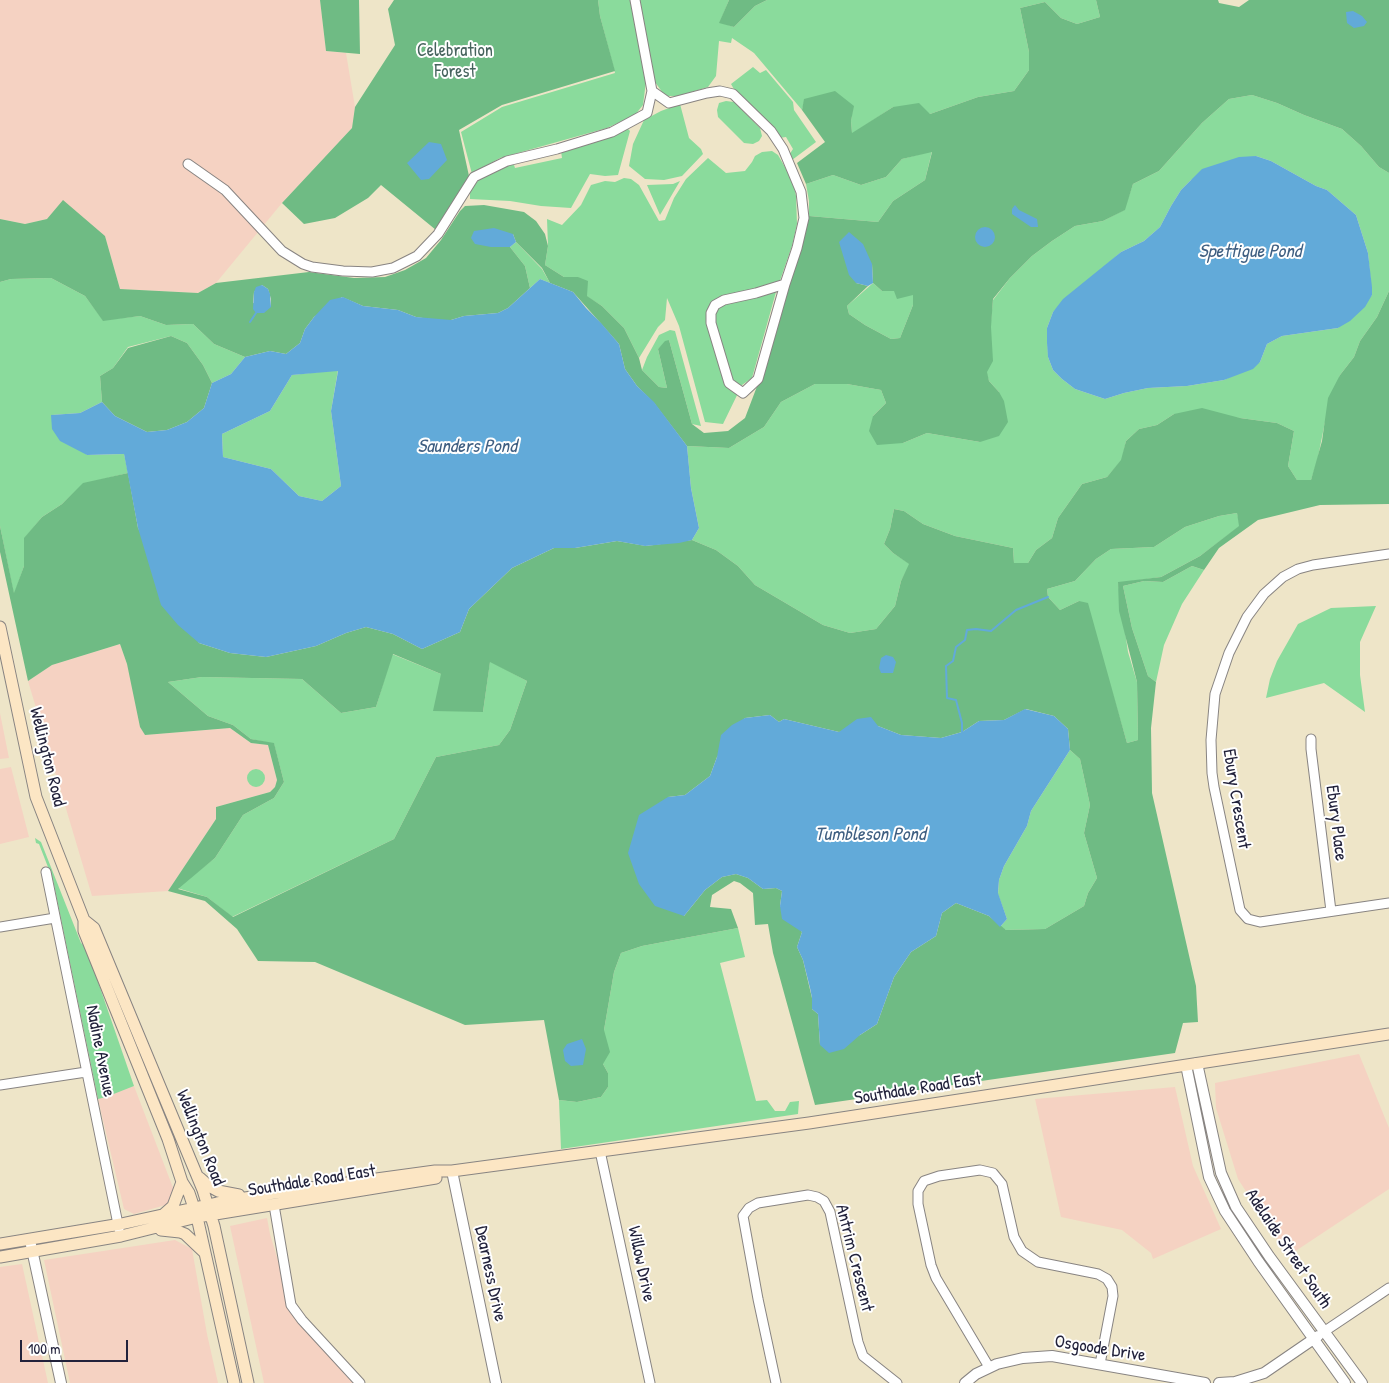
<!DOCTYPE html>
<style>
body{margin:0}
#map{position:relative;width:1389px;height:1383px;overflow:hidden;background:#eee5c8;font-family:"Patrick Hand",sans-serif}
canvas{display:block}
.scale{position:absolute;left:20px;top:1340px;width:108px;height:22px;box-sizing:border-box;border:2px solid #22223b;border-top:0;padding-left:6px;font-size:15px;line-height:18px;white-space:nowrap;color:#22223b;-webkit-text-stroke:4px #fff;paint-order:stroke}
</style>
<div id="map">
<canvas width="1389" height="1383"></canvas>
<div class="scale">100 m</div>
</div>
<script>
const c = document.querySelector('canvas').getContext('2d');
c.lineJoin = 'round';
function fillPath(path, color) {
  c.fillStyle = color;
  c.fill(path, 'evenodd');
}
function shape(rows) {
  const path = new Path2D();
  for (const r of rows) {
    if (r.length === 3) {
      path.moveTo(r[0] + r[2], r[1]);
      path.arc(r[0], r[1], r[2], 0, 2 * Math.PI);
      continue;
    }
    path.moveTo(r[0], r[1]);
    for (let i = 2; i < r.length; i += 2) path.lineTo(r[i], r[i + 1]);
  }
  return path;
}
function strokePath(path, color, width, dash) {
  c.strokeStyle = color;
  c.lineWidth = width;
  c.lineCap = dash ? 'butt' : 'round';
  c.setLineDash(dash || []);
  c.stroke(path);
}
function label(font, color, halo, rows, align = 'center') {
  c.font = font + ' "Patrick Hand",sans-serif';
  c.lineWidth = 4;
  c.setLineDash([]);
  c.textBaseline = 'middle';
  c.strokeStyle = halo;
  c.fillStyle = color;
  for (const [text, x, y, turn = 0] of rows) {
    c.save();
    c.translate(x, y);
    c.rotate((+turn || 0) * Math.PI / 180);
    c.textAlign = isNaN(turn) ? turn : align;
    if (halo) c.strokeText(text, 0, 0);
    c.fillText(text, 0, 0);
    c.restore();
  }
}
fillPath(shape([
 [0,0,320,0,326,51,346,53,355,107,352,128,282,203,216,283,198,293,120,289,105,236,47,219,25,224,0,219],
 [120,644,127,664,145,735,230,728,251,743,268,745,277,780,275,787,270,792,216,807,216,819,168,891,92,896,28,681,52,665],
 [0,713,9,758,0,759],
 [11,767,29,837,0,844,0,769],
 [1359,1054,1389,1128,1389,1189,1288,1256,1238,1179,1216,1108,1215,1083],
 [134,1086,175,1193,169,1204,134,1214,124,1209,98,1099],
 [1175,1087,1193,1166,1221,1229,1153,1259,1151,1253,1122,1230,1061,1217,1035,1099],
 [267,1218,270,1234,296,1321,354,1383,264,1383,230,1226],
 [175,1240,192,1249,207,1334,218,1383,70,1383,44,1260],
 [22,1264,48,1383,0,1383,0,1267]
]), '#f5d2c2');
fillPath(shape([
 [598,0,729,0,720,22,734,27,755,6,767,0,1096,0,1100,17,1077,24,1061,18,1045,2,1020,8,1029,52,1029,70,1014,91,978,97,930,114,893,107,852,134,851,121,853,106,805,99,802,110,754,53,732,38,731,43,719,41,716,76,708,87,679,96,665,96,655,82,649,58,643,105,635,115,607,128,500,158,472,174,461,132,502,107,615,73,600,16],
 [753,67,760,73,766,70,793,102,794,110,816,142,792,160,789,155,793,149,786,137,779,138,735,91,731,84],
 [1252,95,1277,103,1304,115,1342,129,1361,146,1379,167,1389,173,1389,291,1377,317,1360,341,1354,357,1340,375,1325,422,1317,462,1311,480,1297,480,1288,466,1294,431,1277,423,1240,418,1174,414,1157,425,1139,429,1126,441,1122,460,1107,477,1082,484,1058,518,1052,538,1036,550,1028,563,1014,563,1013,548,955,536,923,524,904,511,894,509,890,529,884,544,893,553,910,564,901,581,895,606,876,629,850,633,823,625,755,585,738,566,716,550,692,540,699,528,691,488,687,446,729,448,764,427,781,402,815,384,847,384,881,390,886,403,873,416,903,443,927,433,980,442,999,392,989,381,986,372,993,300,1010,278,1032,256,1052,241,1075,226,1103,221,1124,210,1133,184,1159,171,1202,123,1229,99],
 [1256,156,1271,161,1316,186,1327,190,1356,215,1368,253,1372,295,1338,328,1282,336,1267,344,1260,362,1224,380,1187,386,1148,388,1124,393,1105,399,1075,389,1062,379,1053,370,1048,357,1047,328,1053,312,1121,252,1144,241,1160,227,1171,206,1181,190,1191,180],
 [726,101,734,102,760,128,762,136,759,141,753,144,744,143,718,117,717,110,719,103],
 [680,104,689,138,701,149,703,154,682,176,664,180,645,179,629,166,633,144,644,120,661,111],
 [628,129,630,131,618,175,605,176,590,174,571,208,541,206,510,201,470,199,470,191,480,178,513,162,515,168,562,158,561,151,597,140],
 [772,151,778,155,793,181,796,196,797,224,792,246,776,292,752,378,742,385,723,424,705,422,679,326,667,298,665,320,658,327,639,358,624,328,602,306,586,296,578,277,564,277,545,265,548,246,547,219,562,225,581,205,591,185,605,181,615,182,624,178,631,179,639,185,659,221,665,220,674,198,686,179,708,158,726,173,745,171,752,162,755,156,762,152],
 [932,151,925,180,893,201,878,222,809,216,809,201,806,184,833,175,861,185,886,177,902,159],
 [680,181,660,215,647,185,673,184],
 [516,242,542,269,550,283,540,279,530,288,525,266,510,247],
 [51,278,85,296,103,320,140,316,166,325,193,324,214,344,245,357,231,374,212,383,203,365,187,343,171,336,128,347,113,368,100,376,102,402,80,413,52,415,87,455,124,454,128,473,83,484,62,504,42,517,24,539,24,566,14,595,0,526,0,282,11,279],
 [873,283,882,291,894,291,913,295,913,305,900,338,891,339,865,325,849,314,847,306],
 [670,330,675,331,701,426,692,424,669,340,658,349,667,388,659,387,642,370,647,357,659,335],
 [338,370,331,411,341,486,322,501,299,496,271,469,223,457,222,434,270,411,292,375],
 [1237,513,1240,526,1200,556,1161,577,1118,583,1128,652,1137,682,1138,740,1127,743,1106,671,1079,601,1060,610,1048,597,1047,589,1075,581,1096,559,1111,549,1154,547,1185,527,1219,516],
 [1192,566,1204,570,1182,604,1164,645,1156,682,1148,676,1132,628,1123,586,1144,581,1163,582],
 [1376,606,1360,642,1360,675,1365,712,1324,683,1266,698,1270,679,1277,661,1298,624,1331,608],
 [392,654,441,674,483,712,490,661,527,681,510,730,499,745,436,757,394,839,232,917,207,897,177,888,215,858,243,815,274,798,284,782,274,744,251,739,233,725,208,716,168,682,202,677,302,679,341,713,376,707],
 [1070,750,1080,759,1090,805,1084,833,1097,878,1088,893,1084,906,1045,929,1006,930,1000,927,1007,919,998,894,999,880,1004,866,1027,826,1031,811],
 [256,778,9],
 [35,838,41,842,81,943,86,947,134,1086,106,1097,98,1099,53,880,39,844,36,843],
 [738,928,745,957,720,963,756,1101,767,1100,775,1111,785,1111,790,1102,799,1101,798,1114,561,1149,559,1100,577,1102,601,1097,608,1087,608,1073,603,1064,604,1030,614,972,621,953,642,946]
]), '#8adb9c');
fillPath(shape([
 [320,0,359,0,360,54,326,51],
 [394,0,598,0,600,16,615,71,502,105,459,130,469,176,436,230,381,185,368,198,335,218,304,224,282,203,352,128,355,107,395,45,388,9],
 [729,0,767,0,755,6,734,27,719,23],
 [1096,0,1218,0,1219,3,1239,7,1249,0,1389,0,1389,173,1379,167,1361,146,1342,129,1304,115,1277,103,1252,95,1229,99,1202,123,1159,171,1133,184,1125,210,1103,221,1075,226,1052,241,1032,256,1010,278,993,299,991,327,993,361,987,372,989,381,999,392,1004,401,1008,422,999,436,980,442,927,433,903,443,877,445,869,431,873,416,886,403,881,390,847,384,815,384,781,402,764,427,729,448,687,446,654,403,637,386,625,369,619,344,573,292,550,283,542,268,516,242,513,234,491,247,510,247,525,266,530,288,508,308,498,313,464,316,451,320,437,320,416,317,398,310,363,306,342,297,314,317,305,329,300,343,286,354,270,351,245,357,214,344,193,324,166,325,140,316,103,321,85,296,51,278,11,279,0,282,0,219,25,224,47,219,63,200,105,236,120,289,198,293,216,283,309,272,354,278,385,277,405,270,426,258,441,240,460,211,465,206,484,205,524,212,536,221,545,234,548,246,545,265,564,277,578,277,588,281,587,296,602,306,624,328,639,358,642,370,659,387,667,388,658,349,665,341,669,340,692,424,704,433,728,431,745,418,767,360,809,216,878,222,893,201,925,180,932,152,902,159,886,177,861,185,833,175,806,184,797,163,825,142,802,110,804,99,835,91,854,106,851,121,852,133,893,107,919,103,930,114,978,97,1014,91,1029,70,1029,52,1020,8,1045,2,1061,18,1077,24,1100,17],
 [872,264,873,283,882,291,894,291,897,299,913,295,913,305,900,338,891,339,865,325,849,314,847,306,868,286,856,283],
 [262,285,268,289,271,299,271,307,253,303,254,292],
 [1389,291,1389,504,1320,505,1258,520,1219,548,1204,570,1192,566,1163,582,1144,581,1123,586,1132,628,1148,676,1156,682,1151,728,1152,793,1196,986,1198,1022,1183,1023,1175,1053,815,1105,773,953,768,924,755,925,753,893,740,883,734,881,712,895,710,907,731,909,738,928,642,946,621,953,614,972,604,1030,610,1052,603,1064,608,1073,608,1087,601,1097,577,1102,559,1100,544,1020,465,1025,315,962,258,961,237,929,205,901,168,891,216,819,216,807,270,792,275,787,277,780,268,745,251,743,230,728,145,735,140,727,127,664,120,644,52,665,28,681,0,552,0,526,14,593,24,566,24,538,42,517,62,504,83,483,128,473,138,528,199,643,230,653,266,657,316,646,346,633,366,627,393,634,422,649,460,632,469,609,512,568,554,548,575,548,617,541,646,546,692,540,716,550,738,566,755,585,823,625,850,633,876,629,895,606,901,581,909,564,893,553,884,544,890,529,894,509,904,511,923,524,955,536,1013,548,1014,563,1028,563,1036,550,1052,538,1058,518,1082,484,1107,477,1121,460,1126,441,1139,429,1157,425,1174,414,1202,408,1240,418,1277,423,1294,431,1288,466,1297,480,1311,480,1322,441,1328,398,1340,375,1354,357,1360,341,1377,317],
 [1237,513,1239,526,1200,556,1161,577,1118,582,1119,611,1137,682,1138,740,1127,743,1088,603,1079,601,1060,610,1048,597,1047,589,1075,581,1096,559,1111,549,1154,547,1185,527,1219,516],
 [393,654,441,674,433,711,483,712,490,662,527,681,510,730,499,745,436,757,394,839,233,917,207,897,178,889,215,858,243,815,274,798,284,782,274,743,251,739,233,725,208,716,168,682,202,677,302,679,341,713,376,707],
 [1026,709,1054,716,1068,729,1070,750,1080,759,1090,805,1084,833,1097,878,1088,893,1084,906,1045,929,1006,930,989,916,956,903,942,913,936,936,911,952,894,977,877,1024,860,1035,820,1045,818,1014,812,1009,812,998,803,960,797,947,802,932,780,906,782,891,776,888,763,889,748,878,736,874,722,877,705,890,684,916,668,797,685,795,710,776,717,757,745,718,770,715,779,722,784,719,839,732,878,726,901,735,941,738,962,732,979,721,1004,720],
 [171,336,187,343,203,365,212,383,204,408,187,422,167,430,147,432,115,416,102,402,100,376,113,368,128,348]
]), '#6fbb84');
fillPath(shape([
 [1353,11,1362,16,1367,22,1364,26,1354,28,1347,23,1346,12],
 [429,142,441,144,447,160,429,179,421,180,407,163],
 [1256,156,1271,161,1316,186,1327,190,1356,215,1368,253,1372,287,1372,295,1365,307,1350,321,1338,328,1282,336,1267,344,1260,362,1253,369,1224,380,1187,386,1148,388,1124,393,1105,399,1075,389,1062,379,1053,370,1048,357,1047,343,1047,328,1053,312,1063,299,1121,252,1144,241,1160,227,1171,206,1181,190,1202,169,1239,157],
 [1015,205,1019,210,1037,219,1038,227,1031,227,1012,214,1012,209],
 [985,237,10],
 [494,228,513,234,516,242,510,247,491,247,475,244,471,238,474,231],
 [849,232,863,244,872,264,873,283,868,286,856,283,849,275,839,242],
 [540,279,573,292,586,308,601,323,619,344,625,369,637,386,654,402,687,446,691,488,699,528,692,540,679,543,645,546,617,541,575,548,554,548,512,568,469,609,460,632,422,649,393,634,366,627,346,633,316,646,266,657,230,653,199,643,178,625,161,605,138,528,124,454,87,455,60,441,52,429,51,415,80,413,102,402,115,416,147,432,167,430,187,422,204,408,212,383,231,374,245,357,270,351,286,354,300,343,305,329,314,317,330,300,343,297,363,306,398,310,416,317,451,320,464,316,498,313,508,308],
 [338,371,331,411,341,486,322,501,299,496,271,469,223,457,222,434,270,411,292,375],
 [262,285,268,289,270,294,271,307,264,313,256,313,253,309,254,292,256,287],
 [886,655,893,657,896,662,893,673,881,673,879,668,881,658],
 [1025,709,1054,716,1068,729,1070,750,1031,811,1027,826,1004,866,999,880,998,893,1007,919,1000,927,989,916,956,903,942,913,936,936,911,952,894,977,877,1024,860,1035,844,1049,829,1053,820,1045,818,1014,812,1009,812,998,810,988,803,960,797,947,802,932,782,919,780,906,782,891,776,888,763,889,748,878,736,874,722,877,705,890,684,916,655,906,639,884,628,853,639,815,668,797,685,795,710,776,717,757,721,735,732,725,745,718,770,715,779,722,784,719,839,732,857,719,871,717,878,726,901,735,941,738,962,732,979,721,1004,720],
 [582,1039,586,1049,583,1065,571,1066,565,1061,563,1050,567,1044]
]), '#62aad9');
strokePath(shape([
 [250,322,256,313],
 [962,732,962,723,956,700,947,698,946,666,953,661,956,647,965,640,967,630,976,629,991,631,1016,610,1048,597]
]), '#62aad9', 2);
const minor = shape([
 [652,91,669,103,707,93,720,91,733,94,771,131,783,149,801,192,804,218,797,248,785,284,758,379,743,393,729,383,711,323,711,313,715,305,724,300,756,293,785,284],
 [188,164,225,190,282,251,303,264,312,267,343,271,372,272,393,268,417,256,438,234,474,177,507,161,557,149,612,132,647,113,652,91,635,0],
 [1389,554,1313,565,1298,569,1283,577,1264,594,1247,617,1229,653,1215,694,1211,740,1212,773,1214,787,1240,910,1248,919,1260,922,1389,903],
 [1311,739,1311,749,1331,911],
 [46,872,119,1229],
 [0,927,55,918],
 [0,1085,86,1072],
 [600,1151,650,1383],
 [274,1205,291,1305,302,1320,360,1383],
 [1325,1331,1389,1288],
 [989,1367,936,1278,931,1265,918,1204,918,1191,924,1181,939,1176,980,1170,993,1173,1002,1184,1014,1237,1022,1251,1038,1262,1098,1274,1107,1279,1112,1287,1113,1296,1100,1364],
 [776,1383,758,1299,743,1216,749,1208,758,1203,808,1195,817,1197,824,1201,830,1212,858,1342,863,1356,897,1383]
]);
const tertiary = shape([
 [1197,1063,1221,1173,1236,1207,1269,1256,1362,1383],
 [1186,1065,1209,1177,1225,1211,1258,1261,1345,1383],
 [452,1171,496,1383],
 [31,1245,61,1383],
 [965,1383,976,1374,997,1364,1023,1358,1052,1356,1205,1383],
 [1219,1383,1235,1382,1264,1373,1318,1336]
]);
const secondary = shape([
 [0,627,36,797,84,920,84,931,168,1139,182,1182,189,1193,197,1217,234,1383],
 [84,920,94,928,203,1190,214,1226,248,1383],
 [200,1178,209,1186,218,1191,239,1195],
 [164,1214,173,1206,182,1182],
 [161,1230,180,1232,185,1234,204,1252],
 [0,1244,121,1224,217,1203,274,1193,435,1171,452,1171,809,1123,1389,1034],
 [0,1257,121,1236,197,1217,436,1178]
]);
strokePath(minor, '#888482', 11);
strokePath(tertiary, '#888482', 12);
strokePath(secondary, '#888482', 13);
strokePath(minor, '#fff', 9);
strokePath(tertiary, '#fff', 10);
strokePath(secondary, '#fce6c4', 11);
label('18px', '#46635d', '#fff', [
 ["Celebration",455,51],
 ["Forest",455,72]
]);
label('18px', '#22223b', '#fff', [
 ["Wellington Road",47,757,76],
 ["Ebury Crescent",1236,799,81],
 ["Ebury Place",1336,823,83],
 ["Nadine Avenue",100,1051,79],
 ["Southdale Road East",918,1089,-9],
 ["Wellington Road",200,1138,68],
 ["Southdale Road East",312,1181,-9],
 ["Adelaide Street South",1288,1249,56],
 ["Antrim Crescent",854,1258,76],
 ["Willow Drive",641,1264,78],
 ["Dearness Drive",490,1274,78],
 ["Osgoode Drive",1100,1349,9]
]);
label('italic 19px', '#3f5f82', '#fff', [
 ["Spettigue Pond",1250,252],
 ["Saunders Pond",467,447],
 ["Tumbleson Pond",870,835]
]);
</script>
